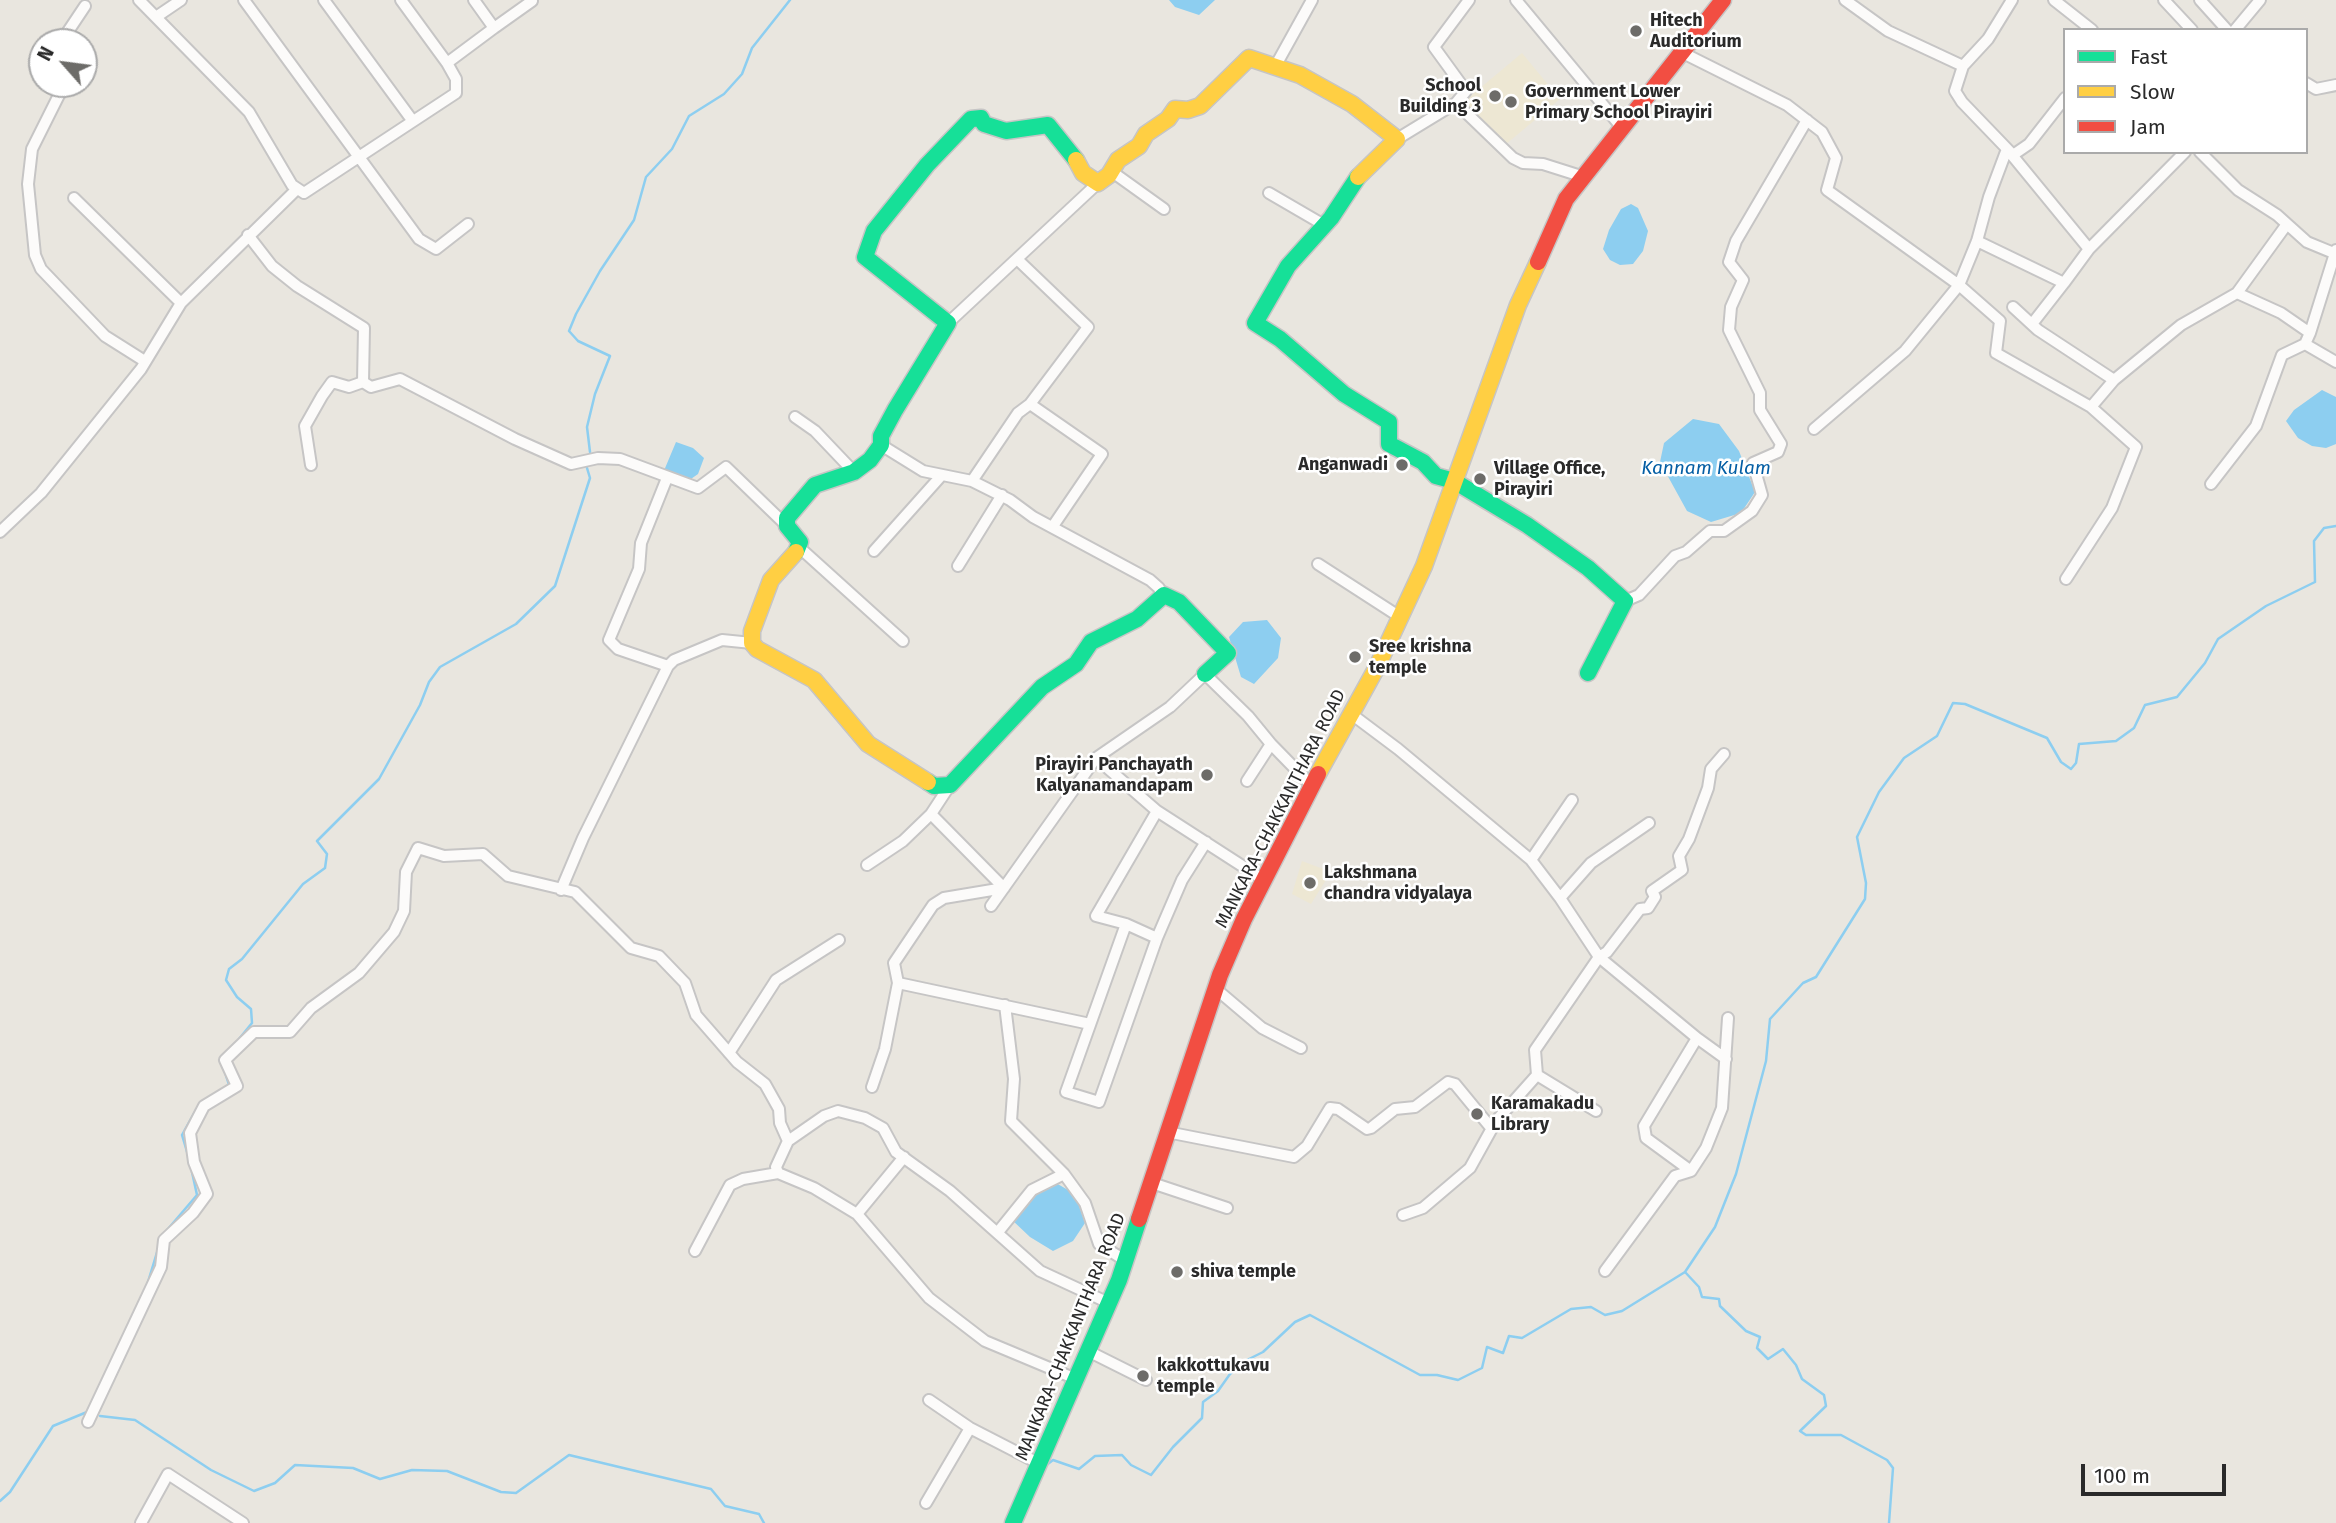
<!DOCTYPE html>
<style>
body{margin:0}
#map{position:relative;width:2336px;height:1523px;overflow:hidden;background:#e9e6df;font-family:"Fira Sans",sans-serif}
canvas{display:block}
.legend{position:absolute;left:2063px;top:28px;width:245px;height:126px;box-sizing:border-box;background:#fff;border:2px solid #aaa;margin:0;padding:9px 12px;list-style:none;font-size:21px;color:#2a2a2a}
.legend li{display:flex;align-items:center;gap:14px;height:35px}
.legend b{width:35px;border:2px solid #aaa}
.north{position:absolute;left:28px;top:28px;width:70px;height:70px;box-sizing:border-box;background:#fff;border:2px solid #aaa;border-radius:50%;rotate:298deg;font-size:19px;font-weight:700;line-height:28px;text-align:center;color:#2a2a2a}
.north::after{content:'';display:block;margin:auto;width:24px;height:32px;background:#6d6c69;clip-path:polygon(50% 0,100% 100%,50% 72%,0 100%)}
.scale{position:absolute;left:2081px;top:1464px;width:145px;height:32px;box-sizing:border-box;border:4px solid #2a2a2a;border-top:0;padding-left:9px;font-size:21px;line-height:24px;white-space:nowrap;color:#2a2a2a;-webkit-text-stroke:5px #fff;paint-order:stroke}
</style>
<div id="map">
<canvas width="2336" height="1523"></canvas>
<ul class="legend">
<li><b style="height:9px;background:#16e098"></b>Fast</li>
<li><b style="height:9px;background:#ffcf43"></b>Slow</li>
<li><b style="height:9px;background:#f24e42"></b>Jam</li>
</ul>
<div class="north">N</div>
<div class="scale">100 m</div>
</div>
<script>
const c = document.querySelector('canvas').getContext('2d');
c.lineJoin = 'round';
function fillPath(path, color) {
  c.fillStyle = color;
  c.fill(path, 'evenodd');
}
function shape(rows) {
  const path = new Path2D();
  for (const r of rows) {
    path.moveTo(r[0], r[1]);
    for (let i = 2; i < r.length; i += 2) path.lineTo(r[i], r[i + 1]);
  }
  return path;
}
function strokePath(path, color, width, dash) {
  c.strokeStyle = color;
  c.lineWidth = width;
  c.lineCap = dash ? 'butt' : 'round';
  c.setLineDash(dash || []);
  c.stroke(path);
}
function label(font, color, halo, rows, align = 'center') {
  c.font = font + ' "Fira Sans",sans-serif';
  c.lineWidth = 5;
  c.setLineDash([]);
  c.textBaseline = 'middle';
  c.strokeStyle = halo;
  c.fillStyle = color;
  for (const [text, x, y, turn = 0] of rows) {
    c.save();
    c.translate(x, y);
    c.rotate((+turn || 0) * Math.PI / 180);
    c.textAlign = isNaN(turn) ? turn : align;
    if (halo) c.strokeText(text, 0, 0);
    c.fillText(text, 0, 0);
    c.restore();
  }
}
fillPath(shape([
 [1522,53,1560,99,1499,150,1461,104],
 [1302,861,1331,872,1311,904,1292,894]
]), '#ede7d3');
fillPath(shape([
 [1169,0,1215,0,1199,15,1175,7],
 [1631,204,1638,208,1648,231,1643,251,1633,264,1620,265,1610,260,1603,249,1609,230,1621,209],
 [2322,390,2336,397,2336,444,2326,448,2312,446,2298,438,2286,421,2294,410],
 [1693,419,1719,424,1739,451,1755,492,1741,513,1711,522,1687,511,1660,462,1664,443],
 [676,442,693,448,704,458,698,474,688,481,663,473],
 [1267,620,1281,638,1278,658,1254,684,1241,677,1229,637,1243,622],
 [1049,1179,1075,1194,1085,1223,1073,1241,1053,1251,1030,1237,1011,1219,1026,1188]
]), '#8dcef0');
strokePath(shape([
 [590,452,587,427,595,394,610,356,578,341,569,331,576,314,600,271,634,220,646,177,672,149,689,116,724,94,742,74,752,48,790,0],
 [239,1039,252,1023,251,1009,237,997,226,980,229,969,242,959,303,884,325,868,327,854,317,841,379,779,420,705,429,682,440,667,516,624,555,586,590,478,587,468],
 [222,1059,234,1044],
 [224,1069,229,1085],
 [188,1155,182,1135,196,1110],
 [162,1236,197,1195,192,1172],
 [1685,1272,1699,1287,1702,1297,1719,1299,1720,1306,1746,1331,1760,1337,1757,1348,1768,1359,1783,1349,1796,1365,1802,1379,1824,1395,1826,1406,1800,1431,1806,1435,1841,1435,1887,1460,1893,1468,1889,1523],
 [148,1282,158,1249],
 [100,1416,135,1420,211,1470,254,1491,275,1483,295,1465,353,1468,380,1479,412,1470,447,1471,501,1492,516,1493,569,1455,711,1489,725,1506,759,1514,764,1523],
 [1044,1467,1053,1460,1079,1469,1095,1456,1122,1455,1131,1465,1151,1475,1173,1447,1202,1418,1203,1402,1218,1391,1230,1374,1247,1360,1263,1352,1295,1322,1310,1315,1420,1375,1437,1375,1458,1380,1482,1368,1487,1347,1503,1353,1509,1336,1522,1338,1571,1309,1591,1307,1605,1315,1622,1311,1685,1272,1715,1227,1736,1174,1766,1061,1770,1019,1803,983,1816,977,1865,899,1866,883,1857,837,1879,792,1904,758,1937,736,1953,703,1965,704,2047,738,2061,762,2071,769,2076,763,2079,744,2116,741,2134,728,2145,705,2177,697,2205,663,2218,639,2266,606,2315,582,2314,541,2324,528,2336,526],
 [0,1501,10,1492,53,1426,87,1412]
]), '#8dcef0', 2.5);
const street = shape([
 [139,0,249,112,292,185,304,193,456,93,456,79,447,63,494,28,474,0],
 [244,0,419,239,436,249,468,224],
 [324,0,412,120],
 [401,0,447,63],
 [1516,0,1623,129],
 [1845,0,1888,31,1963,66],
 [2012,0,1988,39,1963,66,1955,91,1962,102,2013,155,2029,144,2065,98],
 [2054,0,2092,30],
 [2164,0,2192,30],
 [2200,0,2227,30],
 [156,17,181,0],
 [494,28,532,1],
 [2235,30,2260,0],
 [61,42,85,6],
 [1683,53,1787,105,1822,132,1836,158,1827,190,1959,285,2000,321,1996,353,2091,407,2136,447,2112,508,2066,579],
 [1276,65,1312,0],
 [2306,83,2316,89,2336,85],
 [57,84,60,93,32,149,28,184,35,255,41,269,105,336,143,360],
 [1456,103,1466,91,1434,47,1469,0],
 [1397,139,1456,103,1513,158,1523,163,1543,164,1584,177],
 [2200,152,2238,190,2277,215,2307,242,2336,254],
 [1111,171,1164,209],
 [1269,193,1324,225],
 [74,198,181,303,296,190],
 [248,235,272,266,297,286,364,328,363,382,371,387,400,379,515,439,571,464,598,458,620,459,698,488,726,467,787,526],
 [2089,249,2185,152],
 [2237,293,2287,224],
 [2013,307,2038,330,2114,380,2181,325,2237,293,2281,313,2310,333,2305,344,2336,362],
 [948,323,1098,183],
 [2032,324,2064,283],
 [2310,333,2336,250],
 [1030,404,1102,454,1053,526],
 [2091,407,2114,380],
 [795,417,815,431,854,472],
 [1814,429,1905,351,1959,285,1977,241,1989,197,2007,149,2089,249,2064,283,1977,241],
 [881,445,923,471,972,481,1010,500,1033,517,1150,580,1159,588,1162,597],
 [311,465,305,426,322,396,332,382,349,387,363,382],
 [667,478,641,543,639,569,609,640,618,649,668,666],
 [972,481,1018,413,1030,404,1088,327,1018,260],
 [2211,484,2256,426,2282,355,2305,344],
 [0,532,41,493,141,369,181,303],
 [800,548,903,641],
 [874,551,941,476],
 [1318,564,1400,617],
 [958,566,1002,495],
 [1625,601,1639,595,1675,556,1686,552,1710,531,1724,531,1752,511,1762,495,1753,463,1778,452,1781,444,1760,410,1760,393,1729,330,1731,307,1743,280,1729,262,1736,241,1807,120],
 [1350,713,1398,749,1531,860,1560,898,1599,957,1697,1038,1644,1126,1646,1138,1691,1171],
 [1096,758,1170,707,1205,674,1248,716,1271,744],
 [1247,781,1271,744,1311,785],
 [1531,860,1572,800],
 [867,865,903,841,931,814,950,785],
 [561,890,583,838,668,666,674,660,722,640,752,643],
 [1560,898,1591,863,1649,823],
 [991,906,1096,758,1157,811],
 [1126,924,1066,1092,1099,1102,1157,938,1182,880,1206,842],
 [1157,938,1126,924,1096,916,1157,811,1264,880],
 [898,983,894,963,933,905,944,898,1004,888,931,814],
 [1216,989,1262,1028,1301,1048],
 [1005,1005,1014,1079,1011,1121,1064,1174,1085,1203,1099,1244,1126,1261],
 [1697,1038,1726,1059],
 [729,1053,776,980,839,940],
 [872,1087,885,1049,898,983,1090,1024],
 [1596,1111,1537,1075,1535,1050,1599,957,1607,952,1640,909,1648,908,1655,897,1652,891,1682,870,1679,856,1689,839,1708,788,1711,769,1724,754],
 [1167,1132,1294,1157,1307,1146,1330,1108,1338,1109,1367,1129,1371,1128,1395,1109,1415,1107,1448,1082,1455,1084,1492,1129],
 [778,1173,776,1167,788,1141],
 [1152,1183,1227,1208],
 [857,1214,904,1157],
 [1403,1215,1423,1208,1470,1168,1496,1121,1537,1075],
 [998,1232,1032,1190,1064,1174],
 [695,1251,730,1185,743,1179,778,1173,814,1188,857,1214,929,1298,985,1341,1076,1379],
 [1605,1271,1675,1176,1691,1171,1706,1148,1722,1108,1728,1018],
 [1088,1351,1146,1380],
 [929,1400,970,1428,1040,1464],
 [88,1422,161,1267,164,1240,193,1213,207,1194,194,1162,190,1133,204,1106,237,1086,225,1060,254,1032,290,1032,311,1008,359,973,394,932,404,911,406,872,418,848,444,856,483,854,508,876,575,892,631,948,659,956,685,983,696,1015,737,1062,765,1084,779,1109,780,1123,788,1141,824,1116,838,1111,865,1118,883,1128,896,1152,950,1191,1040,1271,1109,1303],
 [926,1503,970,1428],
 [141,1523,168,1474,243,1523]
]);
const fast = shape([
 [1358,177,1331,218,1288,266,1255,323,1280,339,1344,394,1389,422,1389,444,1423,462,1436,476,1454,481,1527,525,1588,568,1625,601,1588,673],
 [796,552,800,542,787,526,787,518,815,485,854,472,870,460,881,445,881,436,895,410,948,323,865,257,874,231,927,165,971,119,981,118,984,124,1006,131,1048,125,1076,160],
 [928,782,934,786,950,785,1042,687,1076,664,1091,642,1137,619,1164,595,1179,602,1228,653,1205,674],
 [1013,1523,1119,1280,1139,1219]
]);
const slow = shape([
 [1076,160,1083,173,1098,183,1109,175,1118,160,1139,146,1146,134,1168,119,1175,109,1188,110,1200,106,1249,58,1300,75,1352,104,1397,139,1358,177],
 [796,552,771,580,752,631,752,643,757,649,814,680,868,744,928,782],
 [1318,774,1377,667,1424,566,1518,305,1538,262]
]);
const jam = shape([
 [1538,262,1566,199,1723,0],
 [1139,1219,1220,975,1244,919,1318,774]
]);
strokePath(street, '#c6c5c5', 14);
strokePath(fast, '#c6c5c5', 19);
strokePath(slow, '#c6c5c5', 19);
strokePath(jam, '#c6c5c5', 19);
strokePath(street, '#fcfbfa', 10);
strokePath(fast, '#16e098', 16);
strokePath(slow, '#ffcf43', 16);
strokePath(jam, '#f24e42', 16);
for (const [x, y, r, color] of [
 [1636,31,7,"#6d6c69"],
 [1495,96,7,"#6d6c69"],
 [1511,102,7,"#6d6c69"],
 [1402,465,7,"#6d6c69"],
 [1480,479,7,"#6d6c69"],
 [1355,657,7,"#6d6c69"],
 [1207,775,7,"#6d6c69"],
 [1310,883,7,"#6d6c69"],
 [1477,1114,7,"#6d6c69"],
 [1177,1272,7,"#6d6c69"],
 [1143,1376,7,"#6d6c69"]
]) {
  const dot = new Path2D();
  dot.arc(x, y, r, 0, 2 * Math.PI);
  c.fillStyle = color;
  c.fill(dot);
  strokePath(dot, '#fff', 2.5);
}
label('bold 18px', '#2a2a2a', '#fff', [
 ["Hitech",1650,21],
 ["Auditorium",1650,42],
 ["School",1481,86,"right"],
 ["Building 3",1481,107,"right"],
 ["Government Lower",1525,92],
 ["Primary School Pirayiri",1525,113],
 ["Anganwadi",1388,465,"right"],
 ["Village Office,",1494,469],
 ["Pirayiri",1494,490],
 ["Sree krishna",1369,647],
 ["temple",1369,668],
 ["Pirayiri Panchayath",1193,765,"right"],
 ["Kalyanamandapam",1193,786,"right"],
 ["Lakshmana",1324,873],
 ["chandra vidyalaya",1324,894],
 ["Karamakadu",1491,1104],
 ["Library",1491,1125],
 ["shiva temple",1191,1272],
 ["kakkottukavu",1157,1366],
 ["temple",1157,1387]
], 'left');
label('18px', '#2a2a2a', '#fff', [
 ["MANKARA-CHAKKANTHARA ROAD",1281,809,-63],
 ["MANKARA-CHAKKANTHARA ROAD",1071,1337,-68]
]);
label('italic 19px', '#045ea4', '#fff', [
 ["Kannam Kulam",1706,469]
]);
</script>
